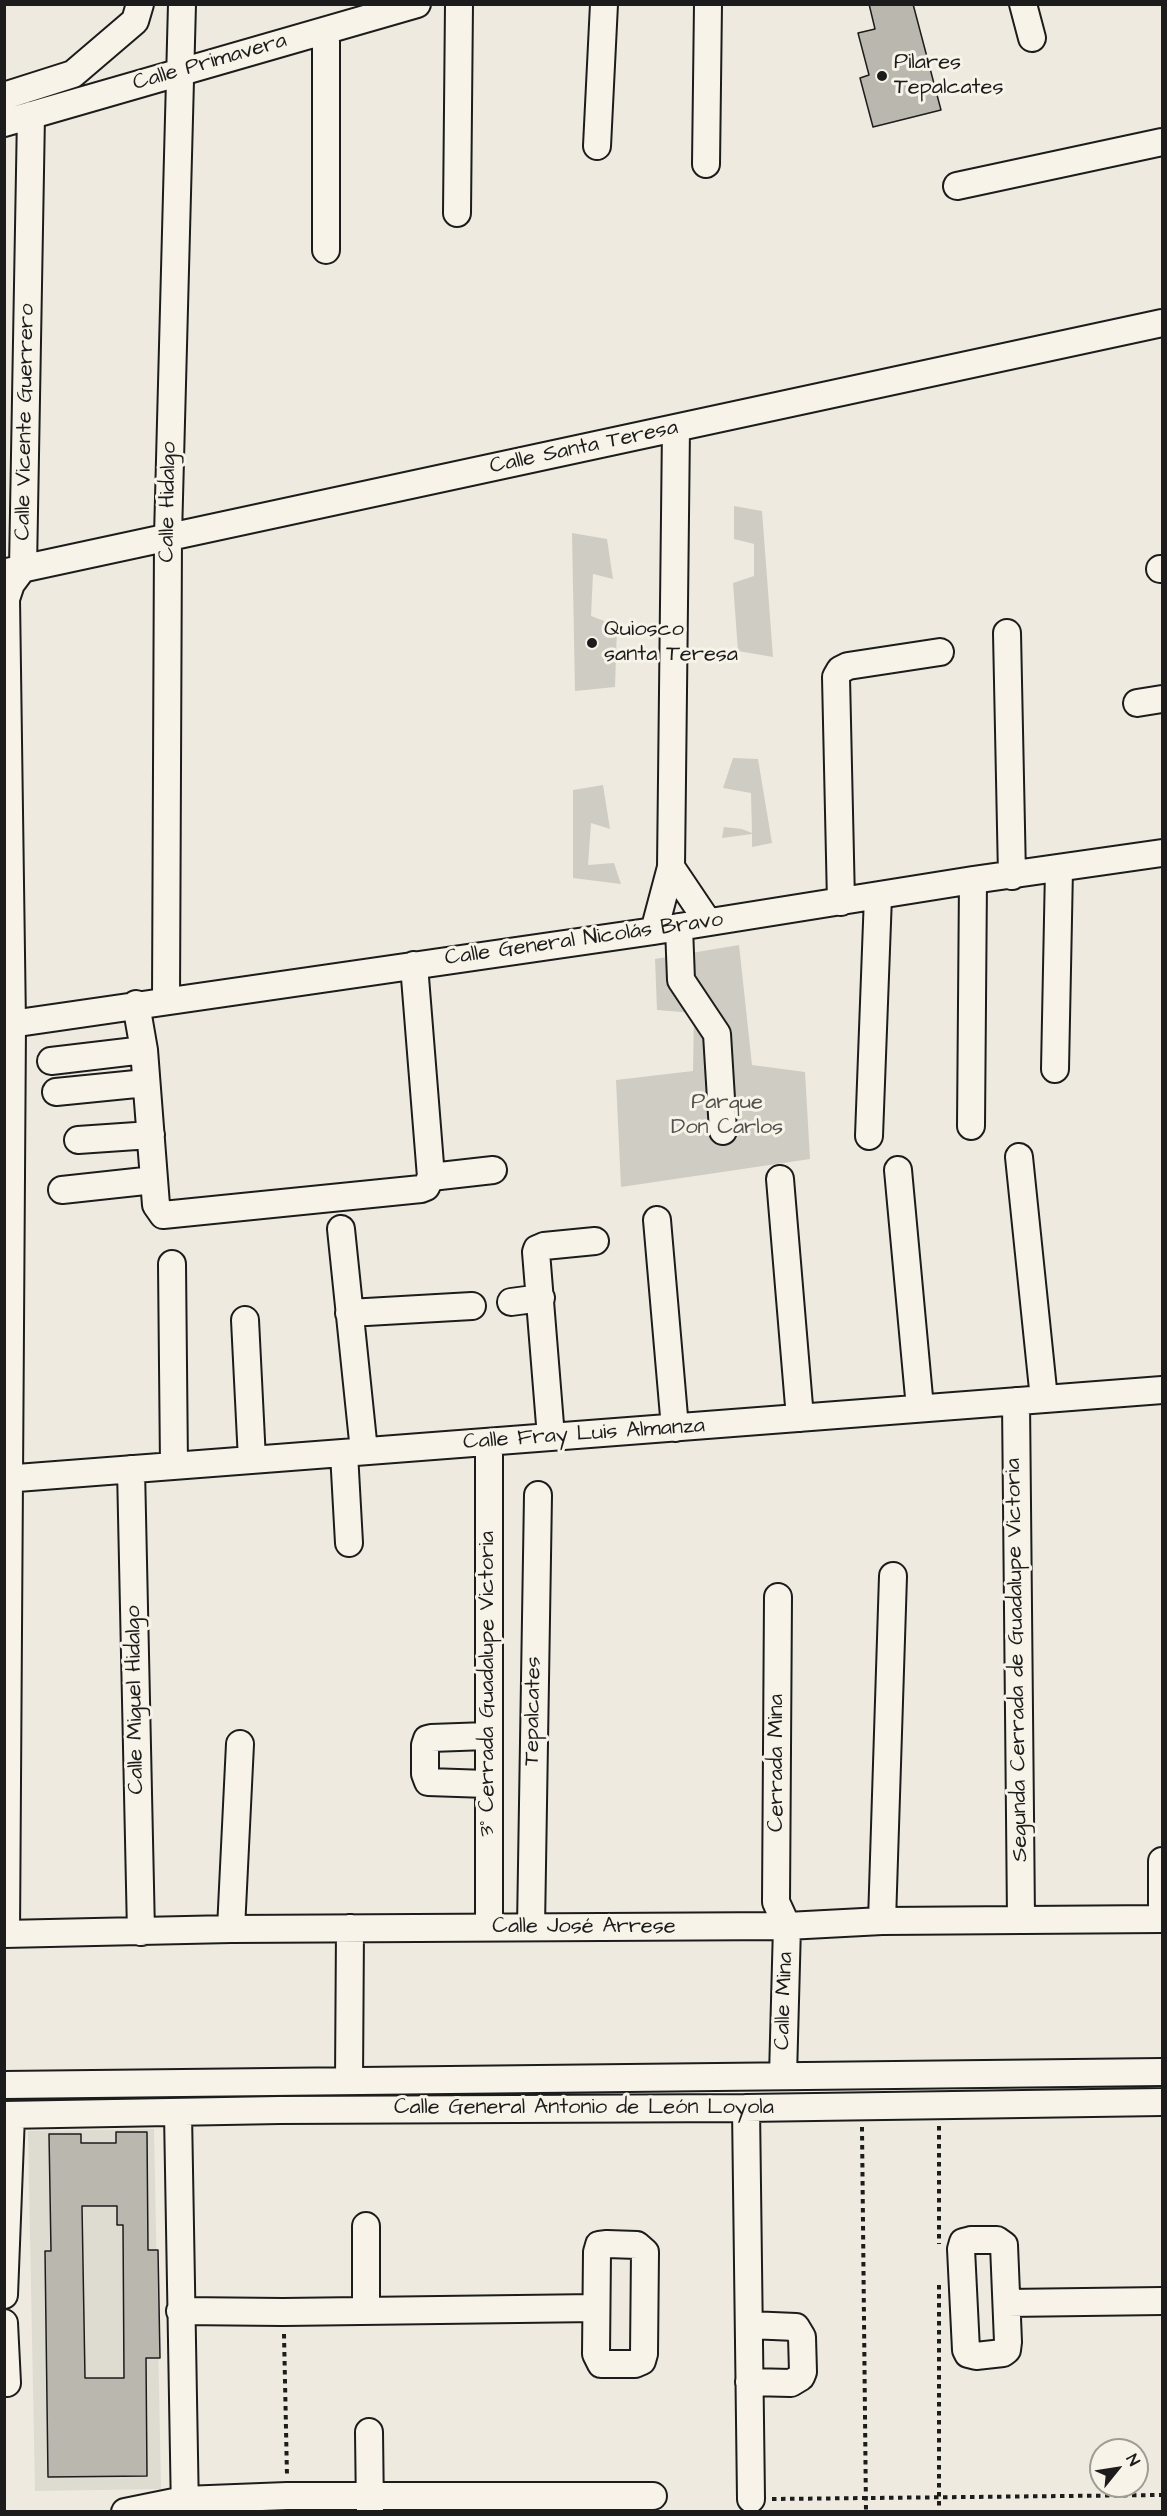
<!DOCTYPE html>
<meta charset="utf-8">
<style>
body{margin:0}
#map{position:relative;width:1167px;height:2516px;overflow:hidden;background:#eeeae0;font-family:"Architects Daughter",sans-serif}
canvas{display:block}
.frame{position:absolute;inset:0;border:6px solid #1c1c1c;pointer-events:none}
.north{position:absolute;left:1089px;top:2438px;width:60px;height:60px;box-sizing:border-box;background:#f7f3e8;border:2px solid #9f9d96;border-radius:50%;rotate:60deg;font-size:16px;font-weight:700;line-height:24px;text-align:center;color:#1c1c1c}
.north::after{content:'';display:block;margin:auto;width:21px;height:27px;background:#1c1c1c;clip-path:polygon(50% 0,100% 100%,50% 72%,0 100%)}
</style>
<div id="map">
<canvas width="1167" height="2516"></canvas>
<div class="frame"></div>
<div class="north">N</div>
</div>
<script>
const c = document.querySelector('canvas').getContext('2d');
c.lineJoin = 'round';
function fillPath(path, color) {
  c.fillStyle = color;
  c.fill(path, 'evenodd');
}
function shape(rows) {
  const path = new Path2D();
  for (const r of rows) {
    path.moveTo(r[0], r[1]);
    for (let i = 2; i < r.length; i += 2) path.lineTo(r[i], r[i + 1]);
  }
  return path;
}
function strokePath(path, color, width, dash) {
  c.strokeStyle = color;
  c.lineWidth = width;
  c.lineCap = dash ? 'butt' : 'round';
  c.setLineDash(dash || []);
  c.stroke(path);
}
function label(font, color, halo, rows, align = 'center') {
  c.font = font + ' "Architects Daughter",sans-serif';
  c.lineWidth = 6;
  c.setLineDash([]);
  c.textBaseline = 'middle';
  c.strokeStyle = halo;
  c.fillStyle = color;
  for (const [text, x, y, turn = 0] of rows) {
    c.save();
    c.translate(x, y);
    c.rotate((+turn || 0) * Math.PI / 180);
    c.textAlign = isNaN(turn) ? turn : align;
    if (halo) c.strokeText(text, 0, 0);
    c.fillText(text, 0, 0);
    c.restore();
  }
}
fillPath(shape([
 [154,2129,161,2489,35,2491,28,2131]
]), '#dedbd1');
fillPath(shape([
 [734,506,762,511,773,657,738,651,733,583,754,576,754,544,734,539],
 [572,533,607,539,613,579,593,574,591,616,617,626,615,687,575,691],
 [733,758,758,759,772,843,752,847,752,834,722,838,724,827,742,829,752,833,751,793,723,788],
 [603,785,610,829,591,823,588,865,614,863,621,884,573,878,573,790],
 [739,945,752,1065,805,1072,810,1159,621,1187,616,1080,693,1071,694,1013,657,1010,655,959]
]), '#cfccc3');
const building = shape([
 [869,4,913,4,941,110,873,127,860,78,869,75,858,33,875,29,869,4],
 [116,2132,147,2132,148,2250,158,2250,160,2358,146,2358,147,2476,48,2477,45,2251,51,2251,49,2134,81,2134,81,2143,116,2143,116,2132],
 [82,2206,117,2206,117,2225,123,2225,124,2378,85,2378,82,2206]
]);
fillPath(building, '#bab7af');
strokePath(building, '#1c1c1c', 1.5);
const minor = shape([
 [1023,4,1032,38],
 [4,96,73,74,135,21,140,4],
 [4,123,417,4],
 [597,146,604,4],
 [706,164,708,4],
 [957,186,1162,142],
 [457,213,459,4],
 [326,250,326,31],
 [1160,569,1162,569],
 [7,572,1162,323],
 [1007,633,1012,876],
 [1137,703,1162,699],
 [671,867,708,922],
 [841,902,836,677,840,670,848,666,940,652],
 [679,927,681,980,717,1034,723,1131],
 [654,931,671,867,676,428],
 [166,1000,168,536,182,4],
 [136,1004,144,1050,156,1205,163,1215,421,1189,426,1187,431,1177,414,965],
 [4,1025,654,931,973,880,1162,853],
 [51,1061,144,1050],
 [1055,1069,1059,869],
 [56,1092,146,1083],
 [971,1126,973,880],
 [869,1136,878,896],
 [78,1140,151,1135],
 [1019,1157,1044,1399],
 [898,1170,920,1408],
 [431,1177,493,1170],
 [780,1179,800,1418],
 [62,1190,154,1180],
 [657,1220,675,1428],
 [341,1229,364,1451],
 [172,1264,174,1466],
 [511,1302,541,1298],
 [349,1313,472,1306],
 [245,1320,252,1460],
 [1016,1401,1021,1919],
 [551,1437,536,1252,537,1249,544,1246,595,1241],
 [344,1453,349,1543],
 [131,1469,141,1932],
 [4,1479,1162,1390],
 [778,1597,776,1902,787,1926,783,2076],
 [487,1784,428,1782,425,1774,425,1745,427,1739,431,1738,487,1736],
 [1162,1919,1162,1861],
 [882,1921,893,1576],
 [489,1927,489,1442],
 [531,1927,538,1495],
 [231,1929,240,1744],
 [4,1934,231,1929,787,1926,882,1921,1162,1919],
 [6,1934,12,1024,6,599,11,584,23,568,31,115],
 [349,2081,350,1928],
 [4,2085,1162,2072],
 [746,2108,751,2499],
 [178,2113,185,2512],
 [4,2115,280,2110,746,2108,1162,2102],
 [971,2240,997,2240,1004,2245,1008,2342,1007,2350,1003,2353,976,2356,968,2354,966,2350,961,2249,963,2242,971,2240],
 [607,2244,637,2245,645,2252,644,2354,642,2361,635,2364,601,2364,596,2354,597,2252,599,2245,607,2244],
 [4,2295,11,2115],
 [1007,2303,1162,2301],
 [180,2311,283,2312,596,2308],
 [366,2311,366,2226],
 [4,2323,7,2383],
 [749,2325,796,2327,802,2337,803,2372,801,2377,791,2383,749,2382],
 [369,2432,370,2512],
 [125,2512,184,2500,287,2496,653,2496]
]);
strokePath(minor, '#1c1c1c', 30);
strokePath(shape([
 [939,2126,939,2244],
 [862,2127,866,2512],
 [939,2285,939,2512],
 [284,2334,287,2476],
 [772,2499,1162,2495]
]), '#1c1c1c', 4, [4.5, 4.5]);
strokePath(minor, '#f7f3e8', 26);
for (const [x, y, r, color] of [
 [882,76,6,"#1c1c1c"],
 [592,643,6,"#1c1c1c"]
]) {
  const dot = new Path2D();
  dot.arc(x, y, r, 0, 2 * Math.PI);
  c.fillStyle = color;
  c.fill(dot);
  strokePath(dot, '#f7f3e8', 2);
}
label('22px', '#1c1c1c', '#f7f3e8', [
 ["Calle Primavera",210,63,-16],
 ["Calle Vicente Guerrero",26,422,-89],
 ["Calle Santa Teresa",584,448,-12],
 ["Calle Hidalgo",169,502,-89],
 ["Calle General Nicolás Bravo",584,940,-8],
 ["Calle Fray Luis Almanza",584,1435,-4],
 ["Segunda Cerrada de Guadalupe Victoria",1018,1660,-91],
 ["3˚ Cerrada Guadalupe Victoria",488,1684,-90],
 ["Calle Miguel Hidalgo",136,1700,-91],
 ["Tepalcates",534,1711,-89],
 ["Cerrada Mina",777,1763,-90],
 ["Calle José Arrese",584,1927],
 ["Calle Mina",785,2001,-88],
 ["Calle General Antonio de León Loyola",584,2108]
]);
label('22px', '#1c1c1c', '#f7f3e8', [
 ["Pilares",894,63],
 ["Tepalcates",894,88],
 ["Quiosco",604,630],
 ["santa Teresa",604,655]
], 'left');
label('22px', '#52514e', '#f7f3e8', [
 ["Parque",727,1103],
 ["Don Carlos",727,1128]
]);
</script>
